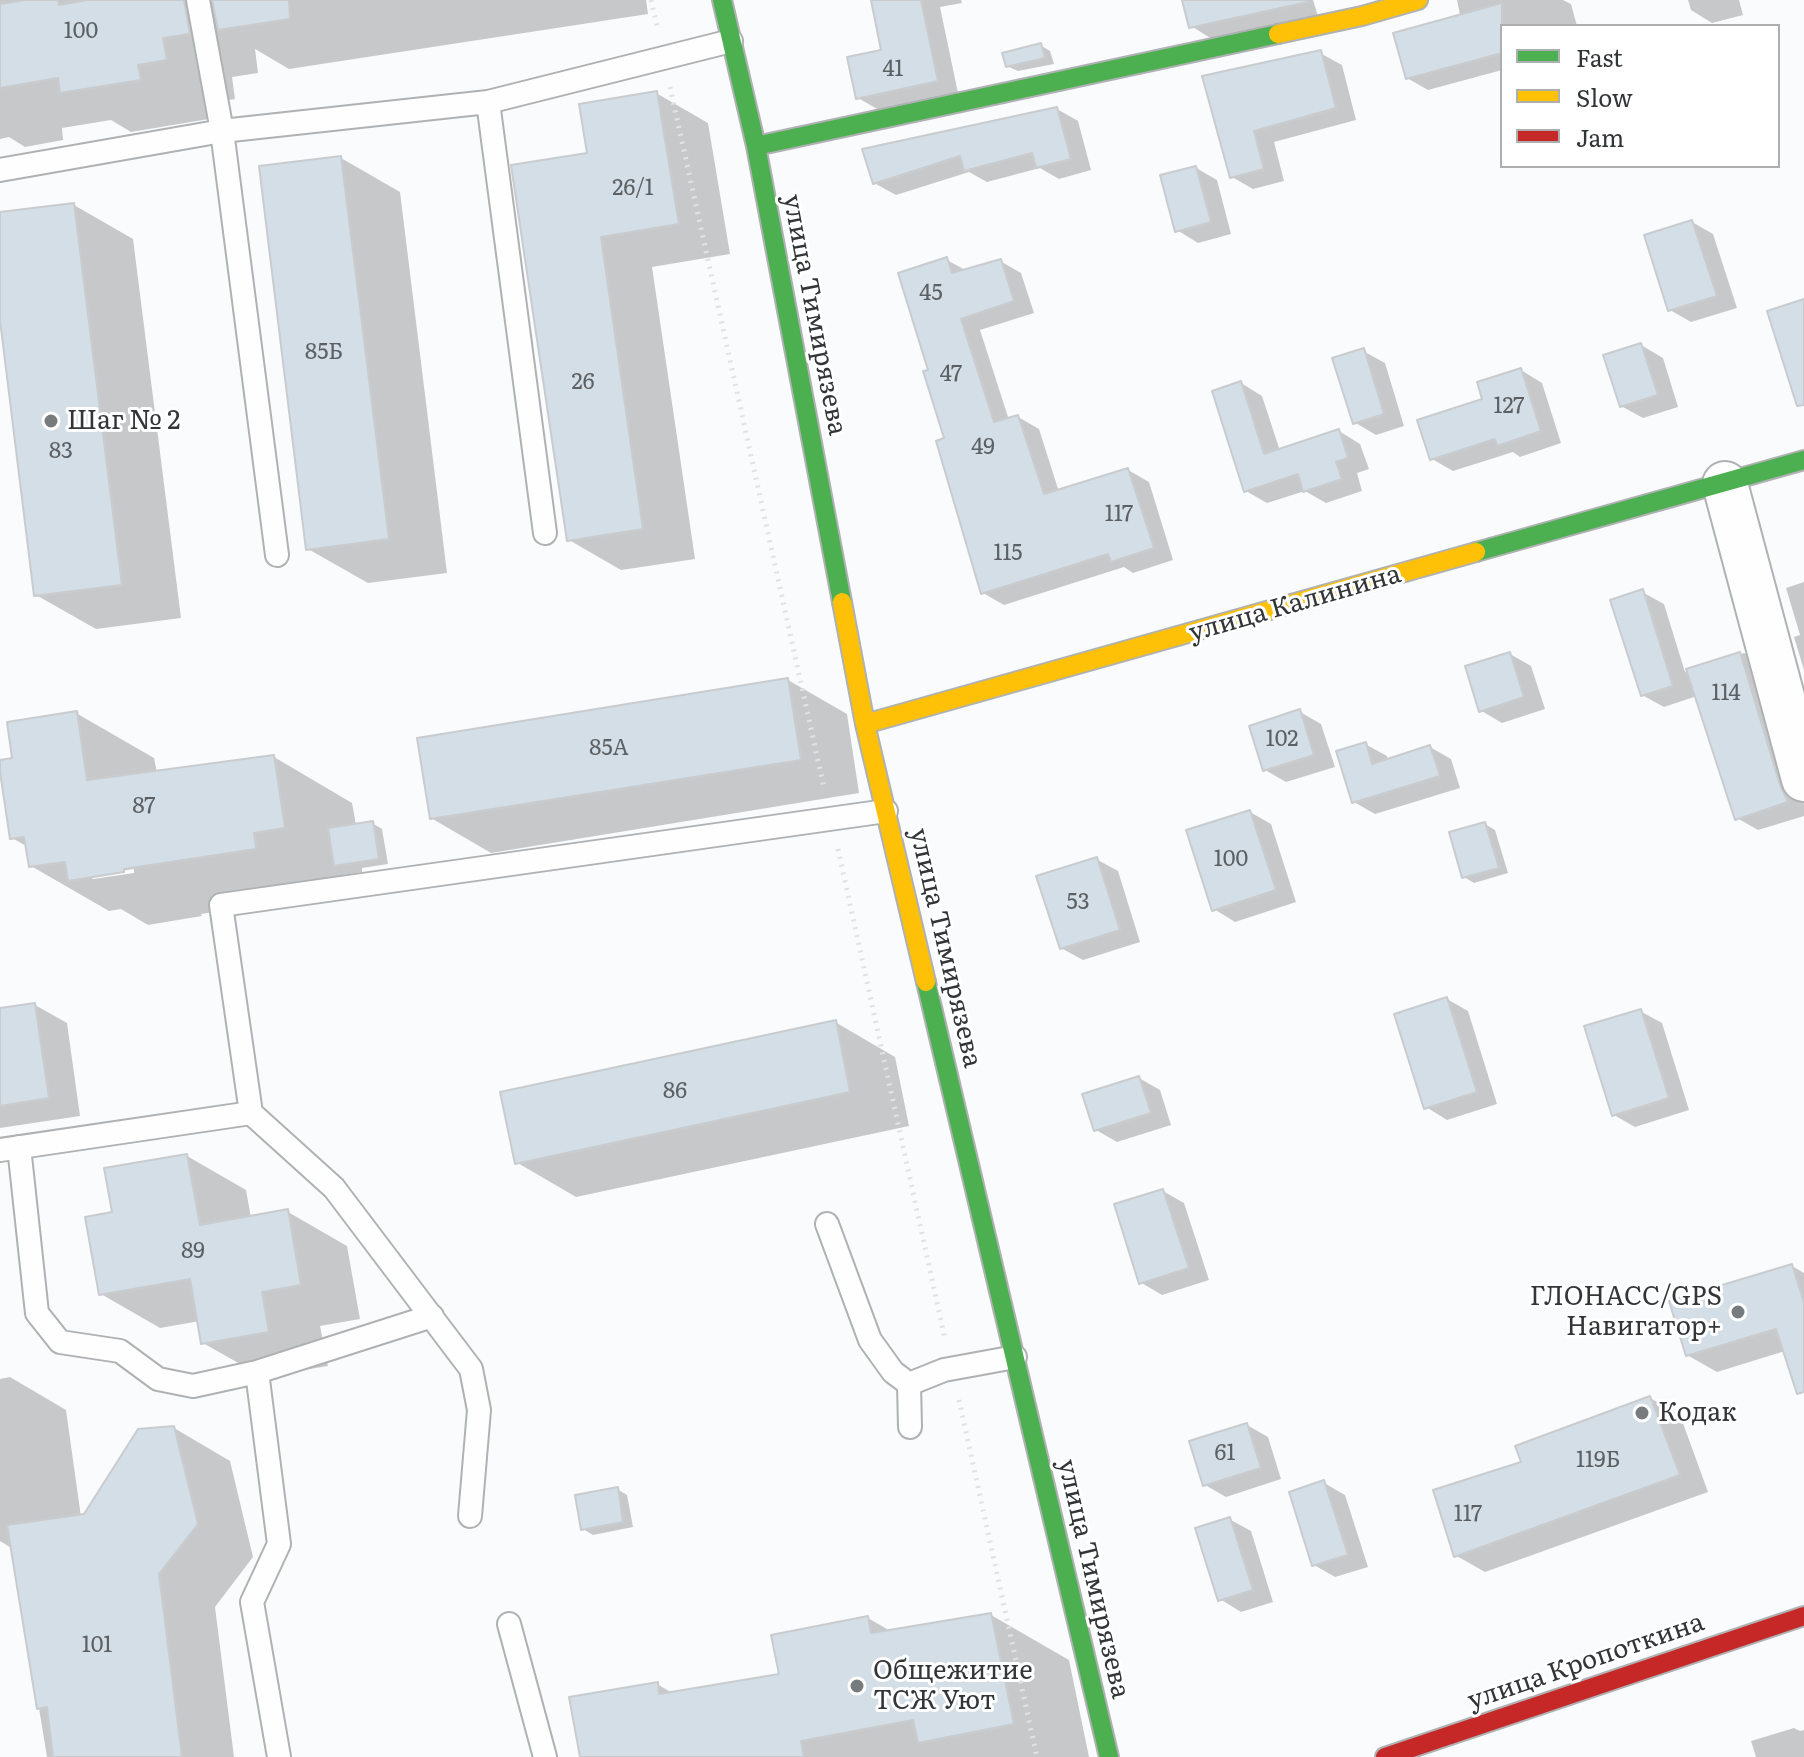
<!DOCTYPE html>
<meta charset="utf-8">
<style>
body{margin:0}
#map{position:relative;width:1804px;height:1757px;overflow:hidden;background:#f9fbfd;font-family:Literata,serif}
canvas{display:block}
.legend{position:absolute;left:1500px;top:24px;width:280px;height:144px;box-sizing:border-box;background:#fff;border:2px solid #adafaf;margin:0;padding:10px 14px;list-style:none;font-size:24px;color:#333638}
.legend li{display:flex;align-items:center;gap:16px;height:40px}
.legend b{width:40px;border:2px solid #adafaf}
</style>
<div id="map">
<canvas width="1804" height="1757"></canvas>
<ul class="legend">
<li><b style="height:10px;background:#4caf50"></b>Fast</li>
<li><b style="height:10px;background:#ffc107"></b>Slow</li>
<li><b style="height:10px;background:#c62828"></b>Jam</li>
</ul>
</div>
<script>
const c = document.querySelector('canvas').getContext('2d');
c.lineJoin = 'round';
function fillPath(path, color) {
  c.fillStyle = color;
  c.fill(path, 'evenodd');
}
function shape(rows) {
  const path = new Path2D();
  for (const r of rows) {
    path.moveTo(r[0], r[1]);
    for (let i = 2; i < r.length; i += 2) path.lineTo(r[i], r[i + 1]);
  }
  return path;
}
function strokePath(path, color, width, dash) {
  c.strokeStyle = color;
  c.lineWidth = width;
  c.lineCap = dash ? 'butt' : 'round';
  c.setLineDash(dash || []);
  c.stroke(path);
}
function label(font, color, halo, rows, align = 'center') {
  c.font = font + ' Literata,serif';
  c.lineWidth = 6;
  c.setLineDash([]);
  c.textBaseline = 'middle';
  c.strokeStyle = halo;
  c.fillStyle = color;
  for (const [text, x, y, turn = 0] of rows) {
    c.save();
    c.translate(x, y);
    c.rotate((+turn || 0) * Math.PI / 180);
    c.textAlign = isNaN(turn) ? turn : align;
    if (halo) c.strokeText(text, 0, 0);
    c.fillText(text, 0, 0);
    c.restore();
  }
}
fillPath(shape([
 [0,0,646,0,648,14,289,69,255,49,258,73,232,77,235,99,206,104,209,119,131,132,111,120,62,128,63,140,25,147,9,137,0,139],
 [873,0,961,0,962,3,940,7,958,93,879,110,858,98,883,52],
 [1183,0,1313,0,1318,16,1212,39,1191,26],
 [1457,0,1563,0,1571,4,1577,26,1502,26,1502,70,1428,90,1407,78,1460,15],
 [1688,0,1739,0,1743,15,1712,23,1691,10],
 [1040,45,1050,51,1054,64,1018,71,1007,66],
 [1320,53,1342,65,1356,120,1274,142,1284,181,1253,189,1232,177,1205,77],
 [656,93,708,123,730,254,652,267,695,559,621,570,569,540,589,155],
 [1057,109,1078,121,1091,170,1059,179,1040,168,987,182,969,172,896,195,874,183],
 [341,158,400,192,447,573,368,583,308,549],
 [1196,168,1217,180,1231,234,1198,243,1177,230],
 [74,205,133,239,181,618,96,629,36,595,0,304,0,214],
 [1692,222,1713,234,1737,308,1691,322,1670,310],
 [947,260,967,271,1000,261,1021,273,1034,313,980,330,1009,420,1018,417,1039,429,1059,492,1128,470,1149,482,1173,560,1133,573,1124,567,1004,605,983,593,931,371],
 [1641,345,1663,358,1678,407,1643,418,1621,406],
 [1363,351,1385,363,1404,426,1376,435,1354,422],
 [1521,370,1542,383,1561,443,1520,457,1513,452,1453,471,1432,459,1485,400],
 [1241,383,1262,396,1280,451,1339,431,1360,444,1369,469,1357,473,1362,491,1326,503,1305,491,1267,503,1246,491],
 [1804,582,1804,670,1794,637,1800,635,1786,588],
 [1642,592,1664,604,1685,672,1744,653,1765,665,1804,805,1804,816,1758,830,1737,818,1697,696,1664,707,1642,695],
 [1510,654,1531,666,1545,709,1502,723,1480,710],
 [788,680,847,714,859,793,491,853,431,818],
 [1300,712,1321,724,1335,767,1286,782,1265,770],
 [76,713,154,758,157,773,274,757,352,803,356,825,372,823,382,829,388,864,362,868,362,872,331,877,334,893,201,914,202,916,148,925,121,909,109,911,31,866,28,847,12,838,15,760],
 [134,869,134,873,93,879,89,876],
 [1365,744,1387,756,1388,761,1430,747,1451,759,1460,788,1375,814,1354,802],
 [1250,812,1271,824,1296,902,1235,922,1214,909],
 [1485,824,1495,830,1508,873,1474,883,1464,877],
 [1096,859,1118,871,1140,942,1083,960,1061,948],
 [1447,999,1468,1011,1497,1104,1447,1120,1426,1107],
 [35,1005,67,1023,80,1116,0,1128,0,1010],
 [1640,1011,1662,1023,1689,1110,1635,1127,1614,1115],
 [835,1022,895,1057,909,1126,576,1197,516,1162],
 [1139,1078,1160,1090,1171,1125,1117,1142,1096,1130],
 [187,1156,246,1190,251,1218,288,1212,347,1246,360,1319,320,1326,328,1366,263,1377,203,1343,200,1321,160,1328,101,1294,114,1213],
 [1163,1191,1184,1203,1209,1280,1162,1295,1140,1282],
 [1792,1266,1804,1273,1804,1386,1785,1351,1717,1372,1687,1355],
 [10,1377,66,1410,81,1517,85,1516,174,1428,230,1461,253,1557,215,1607,234,1757,47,1757,13,1549,0,1541,0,1379],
 [1650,1398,1680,1415,1708,1492,1485,1572,1455,1555,1524,1463],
 [1247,1425,1268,1437,1281,1479,1226,1497,1205,1485],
 [1324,1483,1345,1495,1368,1567,1335,1577,1314,1565],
 [617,1489,627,1495,633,1527,593,1535,583,1529],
 [1229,1519,1251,1531,1273,1602,1241,1612,1220,1599],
 [991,1615,1069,1660,1089,1757,582,1757,657,1684,674,1694,782,1676,868,1618,892,1632],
 [1794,1728,1800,1731,1804,1730,1804,1757,1756,1757,1751,1741]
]), '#0003');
const building = shape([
 [25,0,58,0,59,5,87,0,184,0,190,34,163,38,167,60,138,65,141,80,60,93,58,78,0,88,0,4,25,0],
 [212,0,289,0,290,19,218,30,212,0],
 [871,0,921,0,938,81,856,99,847,57,881,50,871,0],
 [1182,0,1307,0,1308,2,1189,28,1182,0],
 [1502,3,1502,53,1406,79,1393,33,1502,3],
 [1041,43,1045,58,1006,67,1002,53,1041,43],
 [1321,50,1336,108,1254,131,1264,169,1230,178,1202,76,1321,50],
 [657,91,679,224,601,237,643,529,567,541,511,165,587,153,579,104,657,91],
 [1057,107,1071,159,1036,168,1032,153,964,171,960,156,873,184,862,149,1057,107],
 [341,156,389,539,306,550,259,166,341,156],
 [1196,166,1211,222,1175,232,1160,175,1196,166],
 [74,203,122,585,34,596,0,320,0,212,74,203],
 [1692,220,1717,296,1668,311,1644,235,1692,220],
 [947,257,952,273,1001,259,1014,301,961,319,994,422,1018,415,1044,494,1128,468,1154,548,1111,562,1108,554,981,594,936,441,944,438,923,371,928,370,898,273,947,257],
 [1804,299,1804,405,1797,406,1767,311,1804,299],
 [1641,343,1658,395,1620,407,1603,355,1641,343],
 [1364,348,1384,414,1353,424,1332,358,1364,348],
 [1521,368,1541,431,1497,446,1495,439,1430,460,1417,420,1482,399,1477,382,1521,368],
 [1241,381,1264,454,1339,429,1348,458,1336,462,1342,479,1303,492,1298,474,1244,492,1212,391,1241,381],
 [1643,589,1673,686,1641,696,1610,600,1643,589],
 [1510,652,1524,697,1479,712,1465,666,1510,652],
 [1740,652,1780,785,1788,802,1735,820,1686,669,1740,652],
 [788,678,801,760,430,819,417,738,788,678],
 [1300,709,1314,755,1263,771,1249,726,1300,709],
 [77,711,87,780,274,755,285,828,254,833,256,849,124,869,124,872,68,881,65,862,29,867,24,837,10,839,0,772,0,760,12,758,7,722,77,711],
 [1366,742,1372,764,1430,745,1440,776,1352,803,1336,751,1366,742],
 [1250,810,1276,890,1212,911,1186,830,1250,810],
 [373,821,379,859,334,866,328,828,373,821],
 [1485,822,1499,868,1462,878,1449,832,1485,822],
 [1097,857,1120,930,1060,949,1036,876,1097,857],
 [1447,997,1477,1092,1424,1109,1394,1014,1447,997],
 [35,1003,49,1098,0,1106,0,1008,35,1003],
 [1641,1009,1669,1098,1612,1116,1584,1026,1641,1009],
 [836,1020,850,1092,515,1164,500,1092,836,1020],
 [1139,1076,1151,1113,1094,1131,1082,1094,1139,1076],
 [187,1154,200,1225,288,1209,301,1285,262,1292,269,1332,201,1344,190,1279,99,1295,85,1217,112,1212,104,1168,187,1154],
 [1163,1189,1189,1268,1139,1284,1114,1204,1163,1189],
 [1792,1264,1804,1303,1804,1392,1797,1394,1776,1329,1686,1356,1669,1301,1792,1264],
 [1650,1396,1680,1475,1454,1557,1433,1490,1521,1462,1515,1446,1650,1396],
 [1247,1423,1261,1468,1203,1486,1189,1441,1247,1423],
 [174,1426,198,1524,159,1574,182,1757,53,1757,47,1707,37,1709,7,1525,84,1514,138,1429,174,1426],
 [1324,1480,1348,1555,1312,1566,1289,1492,1324,1480],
 [618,1487,623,1522,581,1530,575,1495,618,1487],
 [1230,1517,1253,1590,1218,1601,1195,1528,1230,1517],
 [991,1613,1014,1724,918,1743,913,1720,801,1741,804,1757,580,1757,569,1697,658,1682,659,1694,779,1674,771,1635,868,1616,871,1633,991,1613]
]);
fillPath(building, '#d4dee6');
strokePath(building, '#c9ccce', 2);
const lane = shape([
 [198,0,222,131,277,555],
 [488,102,545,533],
 [0,170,222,131,488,102,731,41],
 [251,1113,334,1188,471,1369,479,1410,470,1516],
 [19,1147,37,1313,60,1342,120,1351,158,1379,193,1386,257,1372,432,1316],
 [0,1150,251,1113,221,905,886,811],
 [827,1224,870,1340,893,1372,909,1384],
 [257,1372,279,1544,252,1602,279,1757],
 [910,1427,909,1384,944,1370,1015,1357],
 [509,1624,545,1757]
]);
const street = shape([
 [1725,484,1804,779]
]);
const fast = shape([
 [722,0,756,146,842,602],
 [756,146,1278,34],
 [1476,552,1804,460],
 [926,982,1109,1757]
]);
const slow = shape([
 [1278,34,1362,16,1418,0],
 [842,602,865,724,926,982],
 [865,724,1476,552]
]);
const jam = shape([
 [1385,1757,1804,1616]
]);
strokePath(lane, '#afb1b3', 26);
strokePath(street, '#afb1b3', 48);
strokePath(fast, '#afb1b3', 22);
strokePath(slow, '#afb1b3', 22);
strokePath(jam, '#afb1b3', 22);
strokePath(shape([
 [651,0,657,26],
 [670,87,824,788],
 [838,849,945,1339],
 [959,1400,1037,1757]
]), '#e1e2e3', 5, [2, 6]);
strokePath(lane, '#fefeff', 22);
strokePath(street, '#fefeff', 44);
strokePath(fast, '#4caf50', 18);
strokePath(slow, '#ffc107', 18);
strokePath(jam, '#c62828', 18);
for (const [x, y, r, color] of [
 [51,421,8,"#787b7d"],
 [1738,1312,8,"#787b7d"],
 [1642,1413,8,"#787b7d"],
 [857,1686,8,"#787b7d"]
]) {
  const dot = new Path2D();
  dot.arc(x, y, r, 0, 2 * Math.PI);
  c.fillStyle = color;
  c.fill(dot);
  strokePath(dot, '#fff', 3);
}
label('22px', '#5b6064', null, [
 ["100",81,32],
 ["41",893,70],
 ["26/1",633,189],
 ["45",931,294],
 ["85Б",324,353],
 ["47",951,375],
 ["26",583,383],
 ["127",1509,407],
 ["49",983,448],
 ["83",61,452],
 ["117",1119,515],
 ["115",1008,554],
 ["114",1726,694],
 ["102",1282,740],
 ["85А",609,749],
 ["87",144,807],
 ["100",1231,860],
 ["53",1078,903],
 ["86",675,1092],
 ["89",193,1252],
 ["61",1225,1454],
 ["119Б",1598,1461],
 ["117",1468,1515],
 ["101",97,1646]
]);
label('26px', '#333638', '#fff', [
 ["улица Тимирязева",814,315,79],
 ["улица Калинина",1295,604,-16],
 ["улица Тимирязева",945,948,77],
 ["улица Тимирязева",1093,1579,77],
 ["улица Кропоткина",1586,1662,-19]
]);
label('26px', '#333638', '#fff', [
 ["Шаг № 2",67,421],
 ["ГЛОНАСС/GPS",1722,1297,"right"],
 ["Навигатор+",1722,1327,"right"],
 ["Кодак",1658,1413],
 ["Общежитие",873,1671],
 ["ТСЖ Уют",873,1701]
], 'left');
</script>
